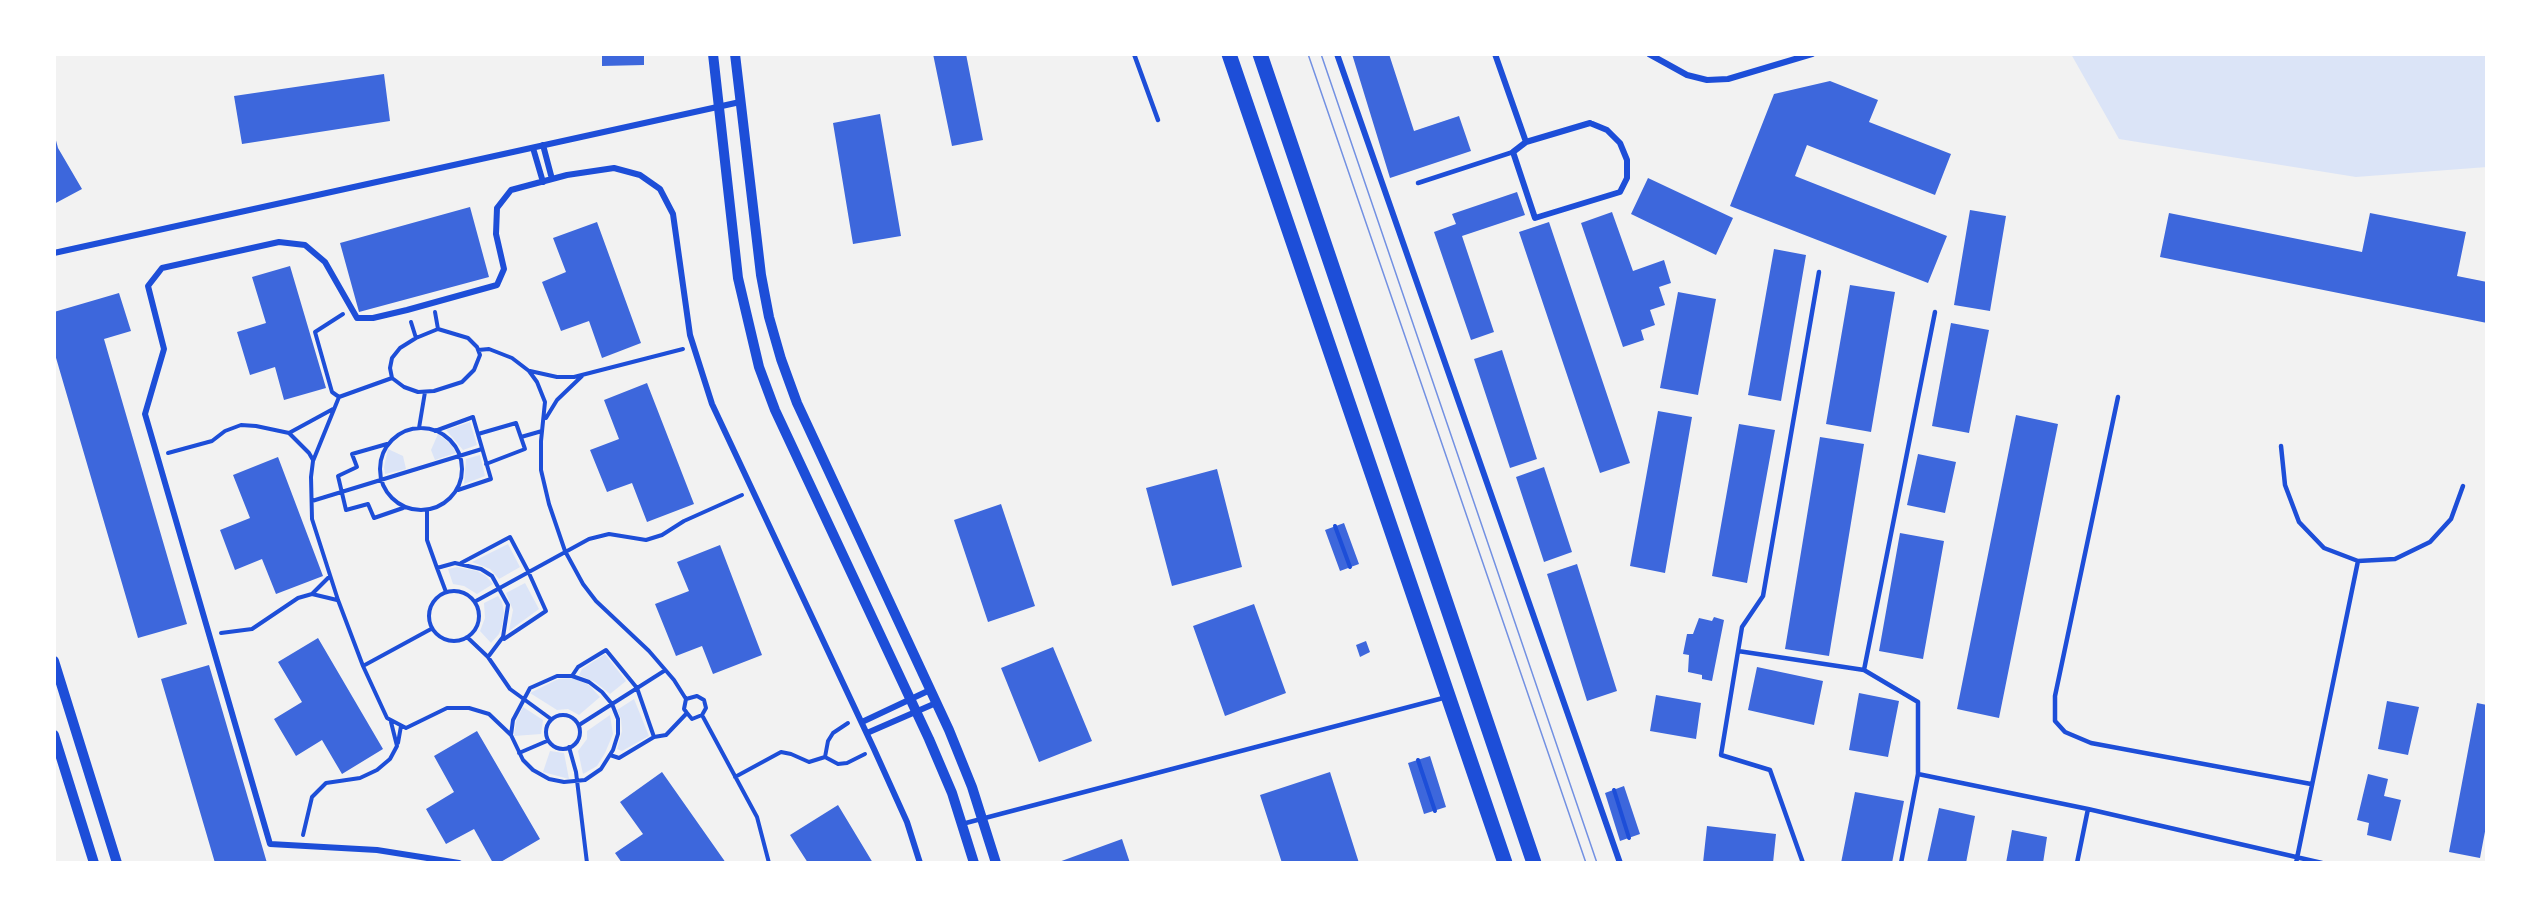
<!DOCTYPE html>
<style>
body{margin:0}
#map{position:relative;width:2541px;height:917px;overflow:hidden;background:#f2f2f2;font-family:"Asap Condensed",sans-serif}
canvas{display:block}
.frame{position:absolute;inset:0;border:56px solid #fff;pointer-events:none}
</style>
<div id="map">
<canvas width="2541" height="917"></canvas>
<div class="frame"></div>
</div>
<script>
const c = document.querySelector('canvas').getContext('2d');
c.lineJoin = 'round';
function fillPath(path, color) {
  c.fillStyle = color;
  c.fill(path, 'evenodd');
}
function shape(rows) {
  const path = new Path2D();
  for (const r of rows) {
    if (r.length === 3) {
      path.moveTo(r[0] + r[2], r[1]);
      path.arc(r[0], r[1], r[2], 0, 2 * Math.PI);
      continue;
    }
    path.moveTo(r[0], r[1]);
    for (let i = 2; i < r.length; i += 2) path.lineTo(r[i], r[i + 1]);
  }
  return path;
}
function strokePath(path, color, width, dash) {
  c.strokeStyle = color;
  c.lineWidth = width;
  c.lineCap = dash ? 'butt' : 'round';
  c.setLineDash(dash || []);
  c.stroke(path);
}
fillPath(shape([
 [2071,54,2487,54,2487,167,2356,177,2119,139],
 [470,422,477,445,463,450,446,430],
 [438,434,451,444,456,453,435,460,431,450],
 [388,449,403,456,406,469,385,474,384,467],
 [480,455,485,476,464,484,466,459],
 [508,544,520,567,499,579,490,569,472,562],
 [457,567,477,571,486,576,493,584,477,594,464,586,453,584,448,569],
 [525,583,539,609,509,631,513,610,506,593],
 [498,596,502,602,504,612,502,626,499,634,491,643,480,631,485,618,484,603],
 [605,654,626,681,610,694,595,682,579,675,582,669],
 [573,678,589,685,600,697,579,715,568,709,557,710,530,693,558,679],
 [634,699,649,736,622,751,617,749,622,731,621,719,617,710],
 [523,707,543,720,541,734,514,736,516,721],
 [610,715,613,734,605,753,597,766,583,774,578,751,587,739,587,731],
 [550,751,564,753,569,779,543,772]
]), '#dbe4f7');
fillPath(shape([
 [602,54,644,54,644,65,602,66],
 [933,54,966,54,983,140,952,146],
 [1352,54,1389,54,1414,131,1459,116,1471,151,1390,178],
 [384,74,390,121,242,144,234,96],
 [1830,81,1878,100,1869,122,1951,154,1935,195,1807,145,1795,176,1947,236,1928,283,1730,206,1774,94],
 [880,114,901,236,853,244,833,123],
 [54,133,58,148,82,189,54,204],
 [1648,178,1733,218,1716,255,1631,214],
 [1517,192,1525,215,1462,236,1494,332,1471,340,1434,232,1456,224,1452,214],
 [470,207,489,277,359,312,340,243],
 [1970,210,2006,216,1990,311,1954,305],
 [1612,212,1633,271,1664,260,1671,283,1659,287,1665,305,1650,310,1655,325,1641,330,1644,340,1623,347,1581,223],
 [2169,213,2362,252,2370,213,2466,232,2457,276,2487,282,2487,323,2160,257],
 [597,222,641,343,602,358,589,321,561,331,542,282,566,272,553,238],
 [1549,222,1630,463,1600,473,1519,232],
 [1774,249,1806,255,1781,401,1748,395],
 [290,266,326,388,284,400,275,367,250,375,237,332,266,323,252,277],
 [1850,285,1895,292,1871,432,1826,424],
 [1678,292,1716,299,1698,395,1660,388],
 [119,293,131,331,104,339,187,624,138,638,54,351,54,312],
 [1951,323,1989,330,1969,433,1932,426],
 [1502,350,1537,459,1510,468,1474,359],
 [647,383,694,504,647,522,632,483,607,492,590,450,619,439,604,400],
 [1658,411,1692,417,1665,573,1630,566],
 [2016,415,2058,424,1999,718,1957,709],
 [1739,424,1775,430,1747,583,1712,576],
 [1820,437,1864,444,1829,656,1785,649],
 [1918,454,1956,462,1945,513,1907,505],
 [278,457,323,576,276,594,262,559,235,570,220,530,250,518,233,475],
 [1544,467,1572,552,1544,562,1516,477],
 [1217,469,1242,567,1172,586,1146,488],
 [1001,504,1035,606,988,622,954,520],
 [1344,523,1359,564,1340,571,1325,530],
 [1900,533,1944,541,1923,659,1879,651],
 [720,545,762,655,713,674,702,646,676,656,655,604,689,591,677,562],
 [1577,564,1617,691,1587,701,1547,574],
 [1254,604,1286,693,1225,716,1193,626],
 [1714,617,1724,620,1712,681,1702,679,1702,675,1688,672,1689,655,1683,654,1687,634,1693,634,1699,618,1712,621],
 [318,638,383,749,342,774,322,740,296,756,274,719,302,702,278,662],
 [1366,641,1370,652,1360,657,1356,645],
 [1053,647,1092,741,1039,762,1001,668],
 [209,665,267,863,215,863,161,679],
 [1757,667,1823,681,1814,725,1748,710],
 [1859,693,1899,701,1888,757,1849,750],
 [1656,695,1701,703,1696,739,1650,731],
 [2387,701,2419,707,2408,755,2378,749],
 [2477,703,2487,705,2487,821,2480,858,2449,852],
 [477,731,540,839,499,863,493,863,474,829,446,844,426,809,454,792,434,756],
 [1430,756,1446,807,1424,814,1408,763],
 [662,772,726,863,622,863,615,853,643,834,620,802],
 [1330,772,1359,863,1282,863,1260,795],
 [2368,774,2388,779,2384,796,2401,800,2391,841,2367,835,2369,823,2357,820],
 [1624,786,1640,834,1620,841,1605,793],
 [1855,792,1904,801,1892,863,1841,863],
 [838,805,873,863,808,863,790,835],
 [1939,808,1975,816,1966,863,1927,863],
 [1707,826,1776,834,1773,863,1703,863],
 [2012,830,2047,837,2043,863,2006,863],
 [1122,839,1130,863,1056,863]
]), '#3d67dc');
strokePath(shape([
 [435,312,438,329],
 [343,314,315,332,332,392,339,397,392,378],
 [411,322,416,338],
 [438,329,468,338,477,347,480,355,474,370,462,382,434,391,418,392,404,387,392,378,390,368,392,358,400,348,416,338,438,329],
 [478,350,489,349,512,358,529,371,537,382,545,402,541,441,541,470,549,504,565,551,583,584,596,601,649,651,674,680,686,699,684,709,687,713,692,719,702,715,706,708,704,700,697,696,686,699],
 [530,371,557,377,574,377,683,349],
 [339,397,313,461,311,477,312,519,338,600,363,666,387,718,406,728,447,708,469,708,489,714,511,735,523,760,533,770,549,779,564,782,585,780,601,769,613,750,618,734,618,719,612,704,602,692,589,682,572,676,557,676,530,688,513,720,511,735],
 [546,418,557,400,582,376],
 [421,469,41],
 [419,428,425,392],
 [435,431,473,417,491,479,458,490],
 [289,433,309,453,313,460],
 [478,434,516,423,525,449,486,464],
 [521,437,542,431],
 [387,444,352,454,357,467,338,476,346,510,368,504,374,518,403,508],
 [168,453,212,441,225,431,241,425,256,426,289,433,333,409],
 [312,501,482,449],
 [427,510,427,540,437,568],
 [1335,526,1350,567],
 [461,563,510,537,528,571,546,611,504,639],
 [454,616,25],
 [446,592,437,568,455,563,481,569,492,576,508,605,503,637,488,657,467,637],
 [312,594,330,576],
 [476,601,589,539,609,534,646,540,662,535,684,521,742,495],
 [221,633,252,629,298,598,312,594,337,600],
 [488,657,510,689,551,719],
 [363,666,431,629],
 [572,676,578,667,606,650,637,688,654,737],
 [563,732,17],
 [702,715,757,817,769,863],
 [579,725,664,671],
 [398,743,401,726],
 [569,747,576,772,587,863],
 [519,753,547,741],
 [610,755,619,758,654,737,666,735,687,713],
 [825,757,828,741,833,733,848,723],
 [1418,760,1435,811],
 [735,777,781,752,791,754,809,762,825,757,838,764,847,763,865,754],
 [1614,790,1629,838],
 [303,835,312,797,326,783,360,778,377,770,390,759,397,746,391,722]
]), '#1d4ed8', 4);
strokePath(shape([
 [1134,54,1158,120],
 [1418,183,1513,152],
 [2118,397,2055,696,2055,721,2065,732,2091,743,2311,784],
 [2281,446,2285,485,2299,522,2324,548,2358,561,2395,559,2430,542,2451,519,2463,486],
 [1738,651,1864,670],
 [1918,774,1918,702,1864,670,1935,312],
 [962,824,1447,697],
 [1803,863,1770,770,1721,755,1742,627,1763,596,1819,272],
 [1901,863,1918,774,2088,809],
 [2077,863,2088,809,2322,863],
 [2296,863,2358,561]
]), '#1d4ed8', 4.5);
strokePath(shape([
 [1337,54,1620,863],
 [1495,54,1526,142],
 [1649,54,1687,75,1707,80,1728,79,1812,54],
 [1590,123,1607,130,1620,143,1627,160,1627,178,1620,192,1535,218,1513,152,1526,142,1590,123],
 [543,145,552,179],
 [533,148,543,182],
 [54,253,740,102],
 [862,722,930,690],
 [867,733,936,703],
 [459,863,377,850,270,844,145,414,164,349,148,286,162,268,279,242,305,245,325,262,357,318,373,318,407,310,497,285,504,269,496,234,497,208,511,190,567,175,614,168,640,175,660,189,673,214,690,335,712,404,874,749,907,822,920,863]
]), '#1d4ed8', 6);
strokePath(shape([
 [713,54,738,278,759,367,775,410,929,739,952,793,974,863],
 [735,54,761,275,769,317,781,359,797,403,949,730,972,787,996,863],
 [54,661,117,863],
 [54,735,94,863]
]), '#1d4ed8', 10);
strokePath(shape([
 [1229,54,1505,863],
 [1260,54,1534,863]
]), '#1d4ed8', 15);
strokePath(shape([
 [1308,54,1586,863],
 [1321,54,1597,863]
]), '#7290e2', 1.5);
</script>
